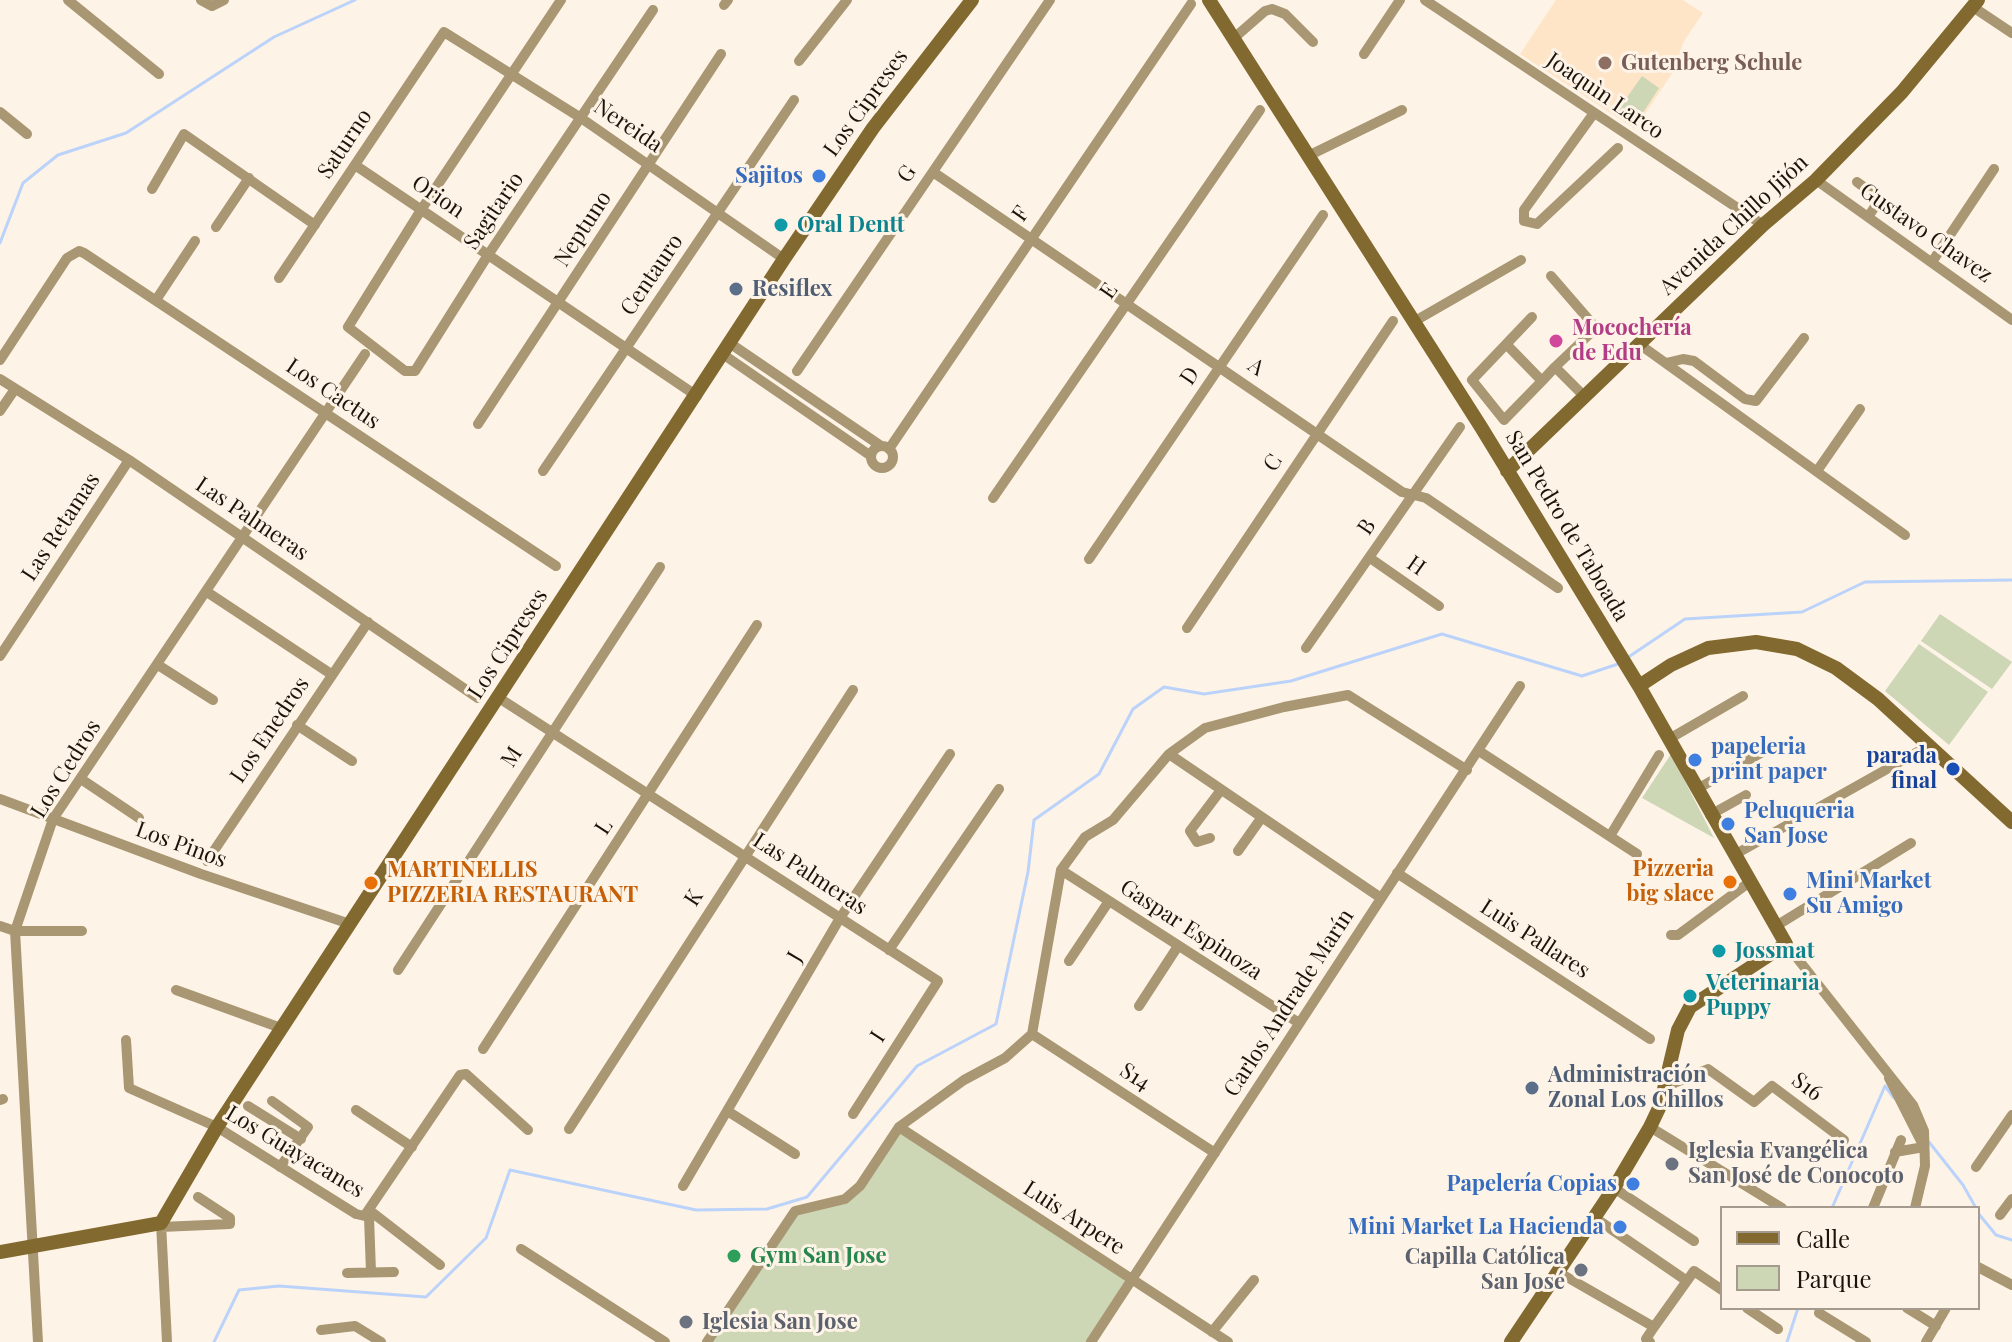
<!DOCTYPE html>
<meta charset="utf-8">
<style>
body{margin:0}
#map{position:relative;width:2012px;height:1342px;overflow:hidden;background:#fef3e7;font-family:"Playfair Display",serif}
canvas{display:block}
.legend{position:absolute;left:1720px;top:1206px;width:260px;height:104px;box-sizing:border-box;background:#fef3e7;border:2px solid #a49a8e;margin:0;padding:10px 14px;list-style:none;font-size:24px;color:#1d1409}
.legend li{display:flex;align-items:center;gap:16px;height:40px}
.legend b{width:40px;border:2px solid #a49a8e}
</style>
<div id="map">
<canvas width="2012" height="1342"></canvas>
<ul class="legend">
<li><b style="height:10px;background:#82692f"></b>Calle</li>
<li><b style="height:22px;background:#cdd7b6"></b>Parque</li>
</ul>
</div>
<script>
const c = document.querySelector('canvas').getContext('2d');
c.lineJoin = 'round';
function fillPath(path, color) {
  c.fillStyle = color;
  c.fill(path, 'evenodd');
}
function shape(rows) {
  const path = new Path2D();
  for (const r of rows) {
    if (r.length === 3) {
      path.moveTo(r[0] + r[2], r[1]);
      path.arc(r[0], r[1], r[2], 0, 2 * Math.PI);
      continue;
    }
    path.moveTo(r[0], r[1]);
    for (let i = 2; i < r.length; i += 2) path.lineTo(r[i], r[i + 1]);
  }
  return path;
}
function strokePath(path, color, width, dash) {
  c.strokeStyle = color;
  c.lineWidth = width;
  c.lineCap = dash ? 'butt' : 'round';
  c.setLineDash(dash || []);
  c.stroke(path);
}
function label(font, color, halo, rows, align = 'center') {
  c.font = font + ' "Playfair Display",serif';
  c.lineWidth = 6;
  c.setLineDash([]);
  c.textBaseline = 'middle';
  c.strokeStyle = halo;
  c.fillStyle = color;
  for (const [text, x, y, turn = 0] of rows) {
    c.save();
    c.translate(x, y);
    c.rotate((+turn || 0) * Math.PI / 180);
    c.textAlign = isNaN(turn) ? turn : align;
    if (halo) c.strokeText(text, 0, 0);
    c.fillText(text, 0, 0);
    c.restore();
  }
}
fillPath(shape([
 [1556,0,1683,0,1703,13,1684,41,1673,72,1635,129,1520,54]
]), '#fee5c8');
fillPath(shape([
 [1642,76,1659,88,1637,122,1618,110],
 [1940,614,2012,662,1992,689,1921,641],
 [1919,644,1988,692,1949,745,1885,691],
 [1671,754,1714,838,1642,798],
 [899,1127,1131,1280,1091,1342,707,1342,795,1211,845,1199]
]), '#cdd7b6');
strokePath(shape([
 [0,243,23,183,58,155,126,133,274,37,355,0],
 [1627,658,1685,619,1802,612,1865,582,2012,580],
 [1929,1142,1963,1185,1976,1208],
 [1832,1208,1885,1086,1894,1098],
 [1978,1213,1996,1235,2012,1240],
 [214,1342,239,1290,279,1286,426,1297,486,1238,510,1170,696,1210,767,1209,807,1197,917,1066,996,1024,1028,872,1034,820,1099,774,1133,709,1164,687,1204,694,1291,681,1442,634,1582,676,1618,664],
 [1787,1342,1798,1308]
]), '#bbd3fa', 3);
strokePath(shape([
 [68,0,159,74],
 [201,0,212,6,224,0],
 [561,0,421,210,348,327,405,371,415,371,488,255,653,10],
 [1425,0,1763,225],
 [724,5,728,0],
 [1973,7,2012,33],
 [1234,38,1265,11,1272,9,1285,14,1313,42],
 [1364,54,1400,0],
 [799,61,847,0],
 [0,112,27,134],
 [1594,113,1524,210,1524,221,1537,224,1618,148],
 [1310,155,1402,110],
 [355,165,697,396],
 [933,172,1402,492,1426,498,1558,588],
 [1816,180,2012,320],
 [1857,182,1880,199],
 [152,189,184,134,315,225],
 [1868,217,1880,199,1898,212],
 [216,227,249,178],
 [1932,262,1994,169],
 [1551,276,1596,328,1555,367],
 [279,278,444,32,581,118,784,259],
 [156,300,195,241],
 [1532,317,1472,380,1504,420,1542,381],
 [1415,321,1521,260],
 [731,344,881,446],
 [1639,344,1905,535],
 [1507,345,1542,381,1555,367,1584,396],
 [724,355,871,456],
 [0,360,67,258,79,251,84,253,556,566],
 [1666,363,1683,359,1694,361,1745,399,1756,401,1804,338],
 [797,371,1050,0],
 [0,379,129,460,478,698],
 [0,411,15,389],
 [478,424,721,54],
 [882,457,11],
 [889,449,1191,4],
 [543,471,794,100],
 [1817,471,1860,409],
 [993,498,1260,110],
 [1370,558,1439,606],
 [1089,559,1323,215],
 [207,592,331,674],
 [1187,628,1393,321],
 [1306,648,1460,427],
 [0,656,129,460],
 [158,665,213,700],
 [499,698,938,981,853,1114],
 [297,725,352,761],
 [1669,739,1743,696],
 [1479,751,1637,854],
 [1169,754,1381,898],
 [81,779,139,818],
 [1697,789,1768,749],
 [0,799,201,874,350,924],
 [1710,815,1746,795],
 [1610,836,1659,755],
 [1210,838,1197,842,1190,831,1221,790],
 [1238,851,1262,817],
 [1734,855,1928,746],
 [207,861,368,622],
 [1061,870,1299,1023],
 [1397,873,1650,1039],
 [0,926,15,931,82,931],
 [1776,926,1911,843],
 [1671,935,1678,935,1751,881],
 [1786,944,1913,1105,1924,1131,1925,1166,1915,1208],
 [889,950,999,789],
 [1069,961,1109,901],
 [398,970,660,567],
 [176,990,281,1028],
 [1139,1006,1178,946],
 [1032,1034,1215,1153],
 [126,1040,129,1088,217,1127,356,1214,369,1217,365,1215,460,1075,466,1074,528,1130],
 [483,1049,757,625],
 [1889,1078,1924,1147],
 [1665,1087,1708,1069,1754,1102,1772,1086,1844,1140],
 [0,1100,3,1099],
 [272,1101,308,1127,280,1167],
 [248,1106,301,1139],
 [356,1110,412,1147],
 [729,1112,795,1154],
 [899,1127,1228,1342],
 [1650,1127,1782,1208],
 [569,1129,853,690],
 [1895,1152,1924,1147],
 [1976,1167,2012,1115],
 [683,1186,840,918,950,754],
 [1614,1188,1694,1241],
 [1873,1208,1901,1140],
 [369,1210,440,1265],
 [2000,1215,2012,1199],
 [369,1217,371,1272],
 [1595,1218,1687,1281],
 [161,1223,167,1342],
 [161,1227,230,1224,230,1218,198,1197],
 [521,1249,665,1342],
 [1978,1267,2012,1285],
 [1558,1272,1654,1327,1694,1271,1722,1290],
 [347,1273,394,1272],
 [1747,1308,1778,1329],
 [1907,1308,1936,1326],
 [1819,1313,1866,1342],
 [321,1330,355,1326,381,1342],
 [1212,1332,1254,1280],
 [38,1342,15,931,53,819,365,354],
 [707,1342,795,1211,845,1199,860,1186,899,1127,964,1080,1005,1058,1032,1034,1061,870,1085,837,1113,820,1169,754,1205,728,1284,707,1348,695,1467,770],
 [1091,1342,1520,686],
 [1650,1342,1646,1339,1654,1327],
 [1926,1342,1946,1308]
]), '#a89772', 10);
strokePath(shape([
 [1209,0,1481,427,1639,686,1786,944,1690,1007,1678,1030,1660,1106,1650,1127,1614,1188,1511,1342],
 [1507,471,1763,225,1816,180,1902,92,1978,0],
 [1639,686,1671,665,1708,648,1756,642,1797,649,1836,668,1878,699,2012,822],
 [0,1252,161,1223,217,1127,784,259,873,128,972,0]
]), '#82692f', 14);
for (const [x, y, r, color] of [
 [1605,63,8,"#8d6e63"],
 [819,176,8,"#3f7fe0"],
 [781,225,8,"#0f9aa8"],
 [736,289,8,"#5c6f8a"],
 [1556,341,8,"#d1479c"],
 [1695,760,8,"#3f7fe0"],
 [1953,769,8,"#1a4fb4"],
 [1728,824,8,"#3f7fe0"],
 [1730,882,8,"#e8710a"],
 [371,883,8,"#e8710a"],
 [1790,894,8,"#3f7fe0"],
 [1719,951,8,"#0f9aa8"],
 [1690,996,8,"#0f9aa8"],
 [1532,1088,8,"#5c6f8a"],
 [1672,1164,8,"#6b7280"],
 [1633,1184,8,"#3f7fe0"],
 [1620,1227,8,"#3f7fe0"],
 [734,1256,8,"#2e9e5b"],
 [1581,1270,8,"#6b7280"],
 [686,1322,8,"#6b7280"]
]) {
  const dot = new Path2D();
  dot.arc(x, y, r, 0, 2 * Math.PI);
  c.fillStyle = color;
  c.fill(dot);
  strokePath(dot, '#fef3e7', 3);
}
label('bold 22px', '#785e54', '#fef3e7', [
 ["Gutenberg Schule",1621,63]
], 'left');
label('22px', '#1d1409', '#fef3e7', [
 ["Joaquìn Larco",1605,96,34],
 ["Los Cipreses",866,103,-54],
 ["Nereida",628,126,34],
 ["Saturno",345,144,-56],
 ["G",907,174,-56],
 ["Orion",438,197,34],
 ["Sagitario",494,211,-56],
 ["F",1021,214,-55],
 ["Avenida Chillo Jijón",1734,225,-43],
 ["Neptuno",583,229,-57],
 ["Gustavo Chavez",1926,233,35],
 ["Centauro",652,275,-56],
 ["E",1109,291,-55],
 ["A",1256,367,35],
 ["D",1190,376,-56],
 ["Los Cactus",333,394,34],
 ["C",1273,463,-56],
 ["Las Palmeras",252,519,34],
 ["San Pedro de Taboada",1567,526,59],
 ["Las Retamas",61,527,-57],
 ["B",1367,527,-56],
 ["H",1416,566,35],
 ["Los Cipreses",508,644,-57],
 ["Los Enedros",270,730,-56],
 ["M",512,757,-57],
 ["Los Cedros",66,769,-58],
 ["L",604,827,-57],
 ["Los Pinos",181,845,20],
 ["Las Palmeras",810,874,33],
 ["K",694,898,-57],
 ["Gaspar Espinoza",1191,930,33],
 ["Luis Pallares",1535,939,33],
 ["J",795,957,-60],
 ["Carlos Andrade Marín",1289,1003,-57],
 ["I",878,1037,-57],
 ["S14",1135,1077,33],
 ["S16",1807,1087,37],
 ["Los Guayacanes",295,1152,31],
 ["Luis Arpere",1074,1218,33]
]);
label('bold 22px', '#366cbe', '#fef3e7', [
 ["Sajitos",803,176],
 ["papeleria",1711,747,"left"],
 ["print paper",1711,772,"left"],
 ["Peluqueria",1744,811,"left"],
 ["San Jose",1744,836,"left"],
 ["Mini Market",1806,881,"left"],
 ["Su Amigo",1806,906,"left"],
 ["Papelería Copias",1617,1184],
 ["Mini Market La Hacienda",1604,1227]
], 'right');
label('bold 22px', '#0d838f', '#fef3e7', [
 ["Oral Dentt",797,225],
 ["Jossmat",1735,951],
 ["Veterinaria",1706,983],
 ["Puppy",1706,1008]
], 'left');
label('bold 22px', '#4e5e75', '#fef3e7', [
 ["Resiflex",752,289],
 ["Administración",1548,1075],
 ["Zonal Los Chillos",1548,1100]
], 'left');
label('bold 22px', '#b23c85', '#fef3e7', [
 ["Mocochería",1572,328],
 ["de Edu",1572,353]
], 'left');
label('bold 22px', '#164399', '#fef3e7', [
 ["parada",1937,756],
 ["final",1937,781]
], 'right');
label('bold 22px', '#c56008', '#fef3e7', [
 ["Pizzeria",1714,869],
 ["big slace",1714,894],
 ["MARTINELLIS",387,870,"left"],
 ["PIZZERIA RESTAURANT",387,895,"left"]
], 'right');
label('bold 22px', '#5b616d', '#fef3e7', [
 ["Iglesia Evangélica",1688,1151],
 ["San José de Conocoto",1688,1176],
 ["Capilla Católica",1565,1257,"right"],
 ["San José",1565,1282,"right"],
 ["Iglesia San Jose",702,1322]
], 'left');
label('bold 22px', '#27864d', '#fef3e7', [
 ["Gym San Jose",750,1256]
], 'left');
</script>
